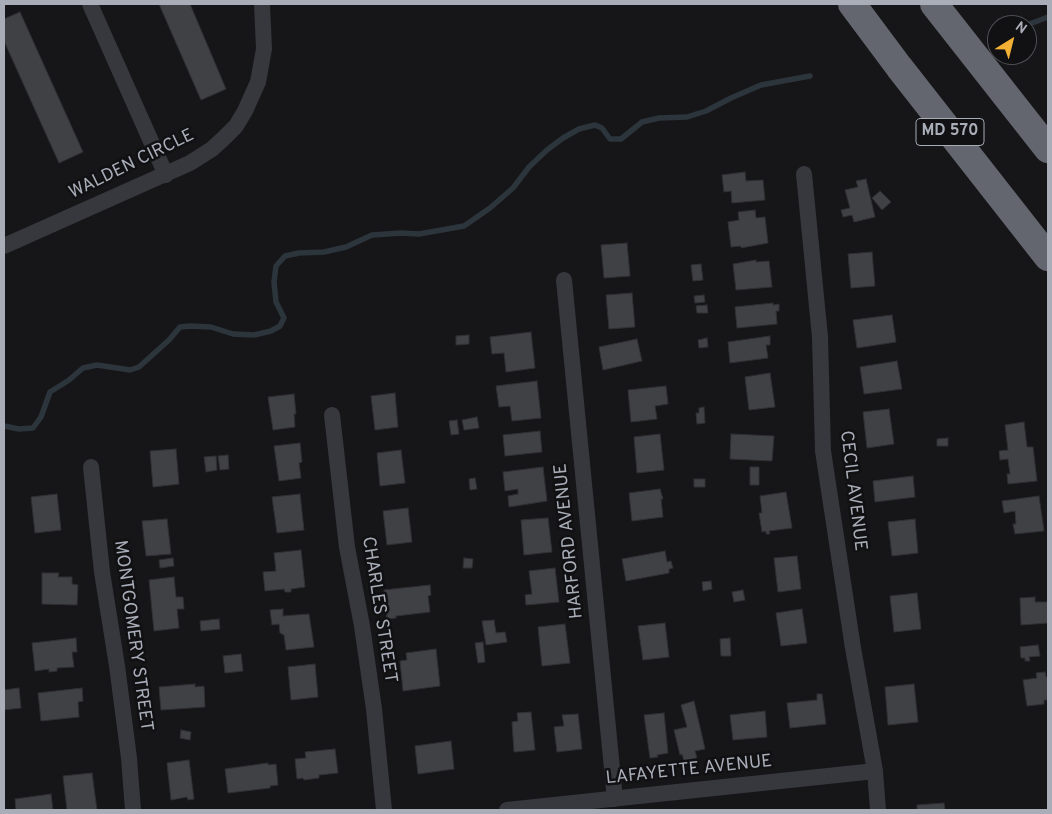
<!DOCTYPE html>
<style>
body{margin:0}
#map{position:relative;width:1052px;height:814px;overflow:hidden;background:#161618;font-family:Overpass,sans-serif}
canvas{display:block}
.frame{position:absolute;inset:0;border:5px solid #a8adb8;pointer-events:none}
.north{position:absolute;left:987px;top:15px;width:50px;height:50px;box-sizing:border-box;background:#111113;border:1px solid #4d4f55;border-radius:50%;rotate:36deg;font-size:14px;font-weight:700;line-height:20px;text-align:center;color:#a8adb8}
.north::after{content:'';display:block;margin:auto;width:18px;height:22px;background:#f2b134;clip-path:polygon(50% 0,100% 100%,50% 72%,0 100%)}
</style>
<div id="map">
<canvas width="1052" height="814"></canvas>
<div class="frame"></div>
<div class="north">N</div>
</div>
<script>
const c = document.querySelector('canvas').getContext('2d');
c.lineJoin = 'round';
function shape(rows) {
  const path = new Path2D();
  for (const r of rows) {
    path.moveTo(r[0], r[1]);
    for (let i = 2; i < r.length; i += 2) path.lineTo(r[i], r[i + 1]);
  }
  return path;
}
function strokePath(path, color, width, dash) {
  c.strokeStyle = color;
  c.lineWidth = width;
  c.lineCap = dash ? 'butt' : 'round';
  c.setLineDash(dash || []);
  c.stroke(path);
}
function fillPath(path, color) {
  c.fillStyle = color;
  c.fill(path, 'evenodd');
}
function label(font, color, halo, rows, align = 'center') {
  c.font = font + ' Overpass,sans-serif';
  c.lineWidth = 5;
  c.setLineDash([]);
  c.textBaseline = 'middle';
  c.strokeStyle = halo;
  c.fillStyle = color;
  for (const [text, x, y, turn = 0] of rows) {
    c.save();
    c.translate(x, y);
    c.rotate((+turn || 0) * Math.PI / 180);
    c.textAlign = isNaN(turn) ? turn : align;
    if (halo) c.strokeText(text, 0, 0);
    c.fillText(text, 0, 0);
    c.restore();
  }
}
strokePath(shape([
 [1027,25,1048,17],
 [4,426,19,429,33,428,41,417,50,392,69,380,83,368,97,365,130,370,139,367,169,340,180,327,190,326,211,327,233,334,254,335,271,331,280,326,284,318,276,302,274,282,276,266,285,256,299,253,324,252,346,247,372,235,401,233,419,234,464,226,490,208,513,188,529,167,547,150,563,138,579,129,595,125,602,128,610,139,621,139,642,122,659,118,687,117,706,111,731,98,761,85,810,76]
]), '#2c353c', 5.5);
const building = shape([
 [159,4,190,4,226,89,201,100,159,4],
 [20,12,83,152,59,163,4,41,4,19,20,12],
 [745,172,746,181,763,180,765,200,732,203,731,191,724,192,722,175,745,172],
 [866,179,875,217,854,222,852,215,843,217,841,210,850,208,845,190,858,187,856,181,866,179],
 [880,191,891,202,882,210,872,198,880,191],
 [755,210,756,218,765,217,768,243,741,248,741,246,731,247,728,222,739,220,738,212,755,210],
 [627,243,630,276,604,278,601,245,627,243],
 [872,252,875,286,851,288,848,254,872,252],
 [756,260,756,262,769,261,772,287,736,290,733,264,756,260],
 [701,264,703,280,693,281,691,265,701,264],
 [632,293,635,327,609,329,606,295,632,293],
 [704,295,705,302,695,303,694,296,704,295],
 [773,303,773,305,779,304,779,311,776,311,777,324,737,328,735,307,773,303],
 [707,305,708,313,697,313,696,306,707,305],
 [892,315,896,342,857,348,853,320,892,315],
 [531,332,535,368,506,372,504,353,492,354,490,337,531,332],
 [469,335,469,344,456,345,456,336,469,335],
 [770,336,770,345,766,345,768,358,730,363,728,342,770,336],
 [707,338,708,347,699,348,698,340,707,338],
 [637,339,642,361,603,370,599,347,637,339],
 [897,361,902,389,864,394,860,367,897,361],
 [770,373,775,407,749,410,745,377,770,373],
 [537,381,541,418,512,421,510,406,499,407,496,386,537,381],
 [666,386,668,404,655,406,657,419,631,422,628,390,666,386],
 [395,393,398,427,375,430,371,396,395,393],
 [294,394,296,414,294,414,295,427,273,430,268,397,294,394],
 [704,407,705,423,697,424,696,413,699,413,699,408,704,407],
 [889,409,894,444,867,448,863,412,889,409],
 [477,417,479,428,464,430,462,420,477,417],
 [457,420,459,434,451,435,449,421,457,420],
 [1024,422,1027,447,1033,447,1037,481,1008,484,1007,474,1010,474,1008,459,1000,460,999,451,1008,450,1005,425,1024,422],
 [540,431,542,452,505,456,503,435,540,431],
 [660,434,664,470,637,473,634,437,660,434],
 [731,434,774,436,772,461,730,459,731,434],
 [948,438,948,446,937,446,937,439,948,438],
 [300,443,302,462,299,463,301,478,279,481,274,446,300,443],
 [176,449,179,484,153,487,150,451,176,449],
 [401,450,405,483,380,486,377,453,401,450],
 [228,455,229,469,220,470,218,456,228,455],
 [216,456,217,470,206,472,204,457,216,456],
 [543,467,547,501,509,507,508,496,518,494,518,489,505,491,503,472,543,467],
 [750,467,759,467,759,485,750,485,750,467],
 [913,476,915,497,875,502,873,481,913,476],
 [475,478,477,489,470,490,469,479,475,478],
 [694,479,705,479,705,487,694,487,694,479],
 [660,489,663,499,661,499,663,517,632,521,629,493,660,489],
 [786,492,792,528,769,531,770,534,766,534,766,531,762,532,759,513,762,513,760,496,786,492],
 [57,494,61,530,35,533,31,497,57,494],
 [300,494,304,530,277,533,272,497,300,494],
 [1039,496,1044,531,1015,534,1013,524,1016,524,1015,511,1004,513,1002,501,1039,496],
 [408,508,412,542,387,545,383,511,408,508],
 [548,518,552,552,524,555,521,520,548,518],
 [167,519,171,554,146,556,142,521,167,519],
 [915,519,918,553,892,556,888,522,915,519],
 [301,550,305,587,291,589,291,592,285,592,284,589,265,591,263,572,276,571,274,553,301,550],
 [665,551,667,562,671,561,673,568,669,569,669,573,626,581,622,559,665,551],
 [797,556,801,589,778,592,774,558,797,556],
 [173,558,174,566,160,568,159,560,173,558],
 [464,558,473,559,472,568,463,568,464,558],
 [555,568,559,602,526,605,525,595,532,594,529,571,555,568],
 [42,573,59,573,58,577,72,577,72,584,78,585,77,605,42,604,42,573],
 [174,577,176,597,183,597,184,609,177,609,179,628,154,631,149,580,174,577],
 [711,581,712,589,703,591,702,582,711,581],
 [430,585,431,595,428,596,430,612,396,616,396,618,387,619,384,590,430,585],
 [743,590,745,600,734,602,732,592,743,590],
 [917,593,921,629,894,632,890,596,917,593],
 [1035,597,1035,602,1048,602,1048,623,1021,625,1020,598,1035,597],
 [283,609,283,616,309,614,314,647,286,650,284,635,280,633,279,624,272,625,270,610,283,609],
 [802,609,807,643,781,646,776,613,802,609],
 [219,619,220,629,201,631,200,621,219,619],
 [494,620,496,633,505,632,507,642,486,645,482,621,494,620],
 [665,623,669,657,643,660,638,626,665,623],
 [565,624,570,663,542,666,538,627,565,624],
 [76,638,77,652,72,652,74,667,57,668,57,671,49,672,49,669,35,671,32,643,76,638],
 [730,638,731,656,721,656,720,639,730,638],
 [483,642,485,662,478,663,475,643,483,642],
 [1038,645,1040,656,1029,657,1030,661,1025,661,1025,658,1021,658,1020,647,1038,645],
 [436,649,440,686,403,691,400,661,407,660,406,653,436,649],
 [241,654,243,671,225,673,223,656,241,654],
 [315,664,318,697,291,700,288,667,315,664],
 [1045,672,1046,677,1048,677,1048,700,1044,700,1044,704,1027,706,1023,680,1037,678,1036,673,1045,672],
 [195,684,195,687,204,686,205,707,161,710,159,687,195,684],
 [914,684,918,722,888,725,885,687,914,684],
 [19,688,21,708,4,710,4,690,19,688],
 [82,688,83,701,78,702,79,717,41,721,38,693,82,688],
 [817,694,822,694,826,724,790,728,787,703,817,700,817,694],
 [694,701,705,749,695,751,697,758,684,761,682,754,680,755,674,730,687,727,681,705,694,701],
 [765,711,767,737,733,740,730,715,765,711],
 [531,712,535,750,514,752,512,722,518,721,517,713,531,712],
 [664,713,668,753,657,755,658,757,650,758,644,715,664,713],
 [578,714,582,749,557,752,554,727,564,726,562,715,578,714],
 [181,730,191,732,190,740,180,738,181,730],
 [451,741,454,769,418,774,415,746,451,741],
 [335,749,338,773,319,775,319,778,304,780,303,778,297,779,295,759,306,758,305,752,335,749],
 [189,760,194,799,188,800,187,797,171,800,167,763,189,760],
 [268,763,268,765,276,764,278,785,270,786,270,788,228,793,225,769,268,763],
 [92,773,97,810,67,810,63,776,92,773],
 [51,794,53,810,16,810,15,799,51,794],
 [944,803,945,810,917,810,917,805,944,803]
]);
fillPath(building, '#404145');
strokePath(building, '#303034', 1);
strokePath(shape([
 [90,4,166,175],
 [804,174,820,337,823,451,853,648,875,771,878,810],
 [4,246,190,163,212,149,224,138,236,126,245,111,258,82,264,49,262,4],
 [564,280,615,799],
 [332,415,347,547,362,626,374,709,384,810],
 [91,467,102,572,117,666,129,758,133,810],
 [507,810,875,771]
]), '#37383d', 16);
strokePath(shape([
 [852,4,899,67,1048,257],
 [934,4,1048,149]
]), '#63666e', 28);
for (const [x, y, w] of [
 [950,132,68]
]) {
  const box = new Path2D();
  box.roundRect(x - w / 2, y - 13.5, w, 27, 4);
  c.fillStyle = '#111113';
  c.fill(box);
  strokePath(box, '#a8adb8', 1);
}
label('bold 16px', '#a8adb8', null, [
 ["MD 570",950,132]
]);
label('18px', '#a8adb8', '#111113', [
 ["WALDEN CIRCLE",132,165,-26],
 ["CECIL AVENUE",852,491,83],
 ["HARFORD AVENUE",570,541,-96],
 ["CHARLES STREET",378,610,81],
 ["MONTGOMERY STREET",132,636,82],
 ["LAFAYETTE AVENUE",689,771,-6]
]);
</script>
